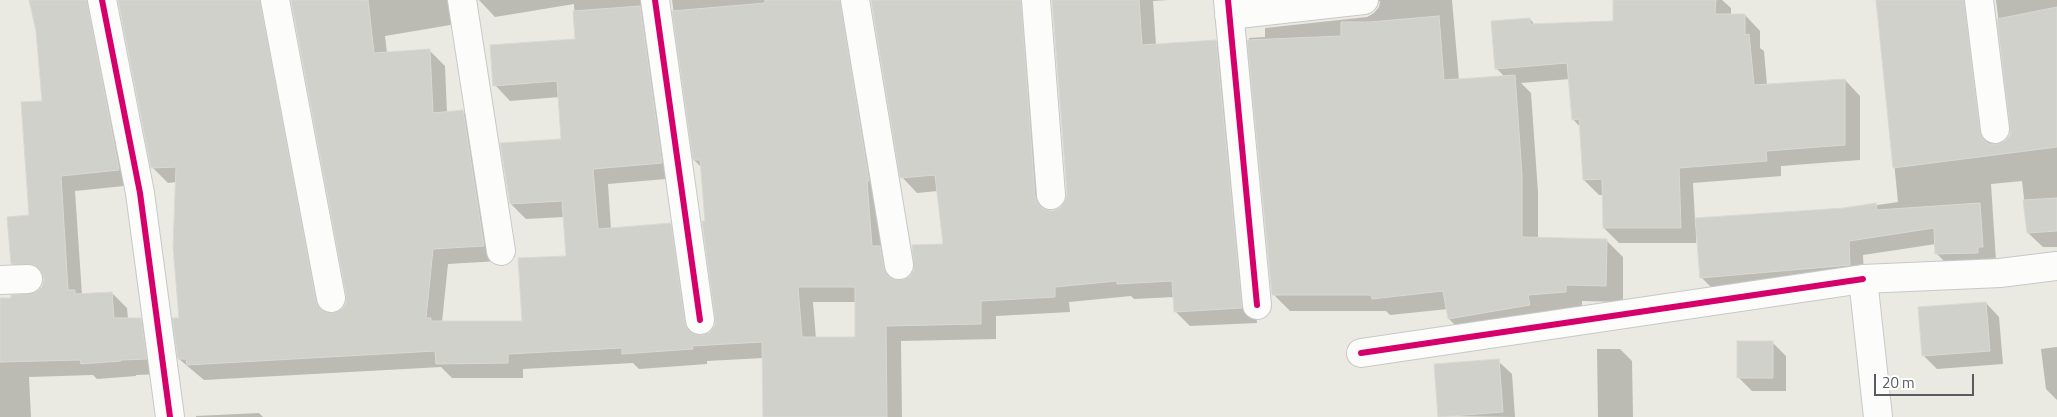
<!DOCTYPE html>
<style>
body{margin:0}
#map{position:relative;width:2057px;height:417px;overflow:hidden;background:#eaeae2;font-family:"Titillium Web",sans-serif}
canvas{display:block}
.scale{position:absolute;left:1874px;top:374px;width:100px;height:22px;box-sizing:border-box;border:2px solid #585b62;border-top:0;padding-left:6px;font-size:15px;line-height:18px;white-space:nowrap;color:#585b62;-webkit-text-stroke:4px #fff;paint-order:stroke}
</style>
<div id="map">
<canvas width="2057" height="417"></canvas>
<div class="scale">20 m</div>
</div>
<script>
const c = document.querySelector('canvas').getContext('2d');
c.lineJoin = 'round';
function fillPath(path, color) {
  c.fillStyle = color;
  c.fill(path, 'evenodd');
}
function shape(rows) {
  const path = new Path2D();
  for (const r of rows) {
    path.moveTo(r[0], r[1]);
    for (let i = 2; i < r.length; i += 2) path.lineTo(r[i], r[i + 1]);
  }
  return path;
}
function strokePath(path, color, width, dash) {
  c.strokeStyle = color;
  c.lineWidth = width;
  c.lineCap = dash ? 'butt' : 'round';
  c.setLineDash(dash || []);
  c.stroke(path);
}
fillPath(shape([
 [31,0,114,0,134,185,75,191,82,295,112,293,127,308,128,319,140,319,156,335,161,374,136,375,136,376,97,379,93,375,29,377,31,417,0,417,0,300,12,299,36,294,43,286,45,278,27,279,12,263,30,216,43,102,37,30],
 [119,0,288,0,275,19,330,314,342,310,347,303,348,295,292,0,474,0,462,23,385,36,387,53,429,50,445,66,447,113,463,112,478,127,499,261,448,264,442,322,523,322,567,257,564,217,526,219,511,204,562,140,560,97,510,101,495,85,576,40,574,4,495,17,479,0,667,0,677,178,608,184,611,229,670,225,686,240,699,336,711,333,715,327,717,318,702,168,694,160,672,0,868,0,898,281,910,278,945,246,938,191,917,193,902,177,872,0,1049,0,1035,17,1050,212,1061,209,1066,203,1068,194,1053,0,1169,0,1153,1,1156,45,1216,41,1231,56,1257,323,1190,326,1175,311,1174,297,1134,299,1131,296,1069,302,1070,312,996,316,996,339,901,341,902,417,764,417,763,358,707,361,707,364,639,369,633,363,523,369,523,378,452,378,441,367,204,380,179,359,181,319,176,182,168,183,152,167],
 [813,302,856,302,856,339,816,339],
 [1270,0,1452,0,1459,80,1505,77,1496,68,1530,19,1535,25,1614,22,1615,0,1722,0,1731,8,1731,15,1745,15,1760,31,1760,48,1764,51,1767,85,1845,80,1860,96,1860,160,1781,166,1781,176,1693,183,1695,220,1844,210,1898,202,1878,0,1988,0,1977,17,1993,145,2005,143,2010,136,2012,128,1996,0,2057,0,2057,247,2043,247,2028,233,2022,181,1991,184,1996,261,1951,268,1936,253,1936,244,1863,255,1864,279,1716,292,1701,277,1698,238,1696,238,1696,243,1619,243,1604,228,1604,195,1599,195,1584,180,1580,127,1573,119,1570,79,1521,83,1531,93,1538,192,1538,239,1606,240,1623,257,1623,302,1582,301,1582,309,1544,312,1546,322,1466,336,1449,319,1448,309,1390,315,1386,311,1290,311,1273,294,1249,38,1265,37,1265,28,1367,17,1374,13,1379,7,1380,1,1281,12],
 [1986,303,1999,317,2003,364,1937,369,1923,355],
 [1772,342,1786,356,1786,391,1752,391,1738,377],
 [2057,347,2057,400,2046,389,2041,349],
 [1597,349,1620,349,1632,361,1633,417,1598,417],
 [1498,361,1512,374,1515,417,1439,416],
 [259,413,263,417,196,417,196,416]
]), '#0003');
const building = shape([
 [29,0,87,0,119,170,61,176,68,290,75,290,75,294,112,292,114,318,141,318,147,359,121,360,121,361,81,364,80,360,0,362,0,298,11,298,11,295,36,292,42,287,44,279,41,271,35,265,11,264,7,217,29,215,21,102,42,101,36,31,29,0],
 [118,0,260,0,316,301,320,308,326,313,334,313,342,309,346,303,346,295,291,0,368,0,374,53,430,49,433,113,463,110,484,246,433,249,426,318,431,318,431,321,522,321,518,258,566,256,562,201,510,204,500,143,561,139,557,81,493,86,490,45,575,39,573,11,640,6,662,163,593,169,598,229,671,223,685,322,688,330,694,334,702,335,710,332,715,325,715,318,702,221,705,221,700,160,693,160,672,11,765,3,765,0,840,0,869,181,867,181,872,246,880,246,884,268,887,275,893,279,901,280,909,277,914,270,912,245,943,244,935,175,900,178,871,0,1021,0,1035,196,1038,204,1044,209,1052,211,1060,208,1065,201,1067,194,1052,0,1139,0,1142,45,1216,40,1242,308,1174,312,1172,281,1117,284,1117,281,1055,287,1055,297,981,301,981,324,886,326,887,417,763,417,762,342,692,346,693,349,622,354,622,348,508,354,508,363,436,364,435,351,187,365,186,359,178,359,172,318,179,318,173,247,176,167,151,168,118,0],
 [798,287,855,287,855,337,802,337,798,287],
 [1613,0,1716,0,1715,14,1745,14,1745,35,1749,34,1754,85,1845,79,1845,145,1766,151,1767,161,1679,168,1681,228,1603,228,1602,179,1583,180,1579,119,1572,120,1567,63,1495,69,1491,21,1530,18,1530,24,1613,21,1613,0],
 [1876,0,1964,0,1980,131,1983,139,1989,144,1996,144,2005,141,2010,135,2010,128,1997,19,2057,7,2057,147,1893,168,1876,0],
 [1439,16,1444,80,1515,75,1522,175,1522,237,1607,239,1606,286,1566,285,1566,292,1528,295,1530,305,1448,319,1443,291,1372,299,1371,295,1272,295,1247,40,1341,36,1341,22,1370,22,1439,16],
 [2057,198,2057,231,2027,233,2023,200,2057,198],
 [1876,203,1877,210,1980,203,1983,247,1978,247,1978,253,1935,254,1934,228,1849,241,1850,265,1700,278,1695,218,1844,208,1876,203],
 [1986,302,1990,351,1922,356,1918,307,1986,302],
 [1737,341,1773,341,1773,378,1737,378,1737,341],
 [1499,359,1503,412,1438,417,1434,364,1499,359]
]);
fillPath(building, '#d1d1cc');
strokePath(building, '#d9d8d2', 1);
const minor = shape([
 [102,0,140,193,170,417],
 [275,0,331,298],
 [462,0,501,251],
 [655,0,700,320],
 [855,0,899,265],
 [1036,0,1051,195],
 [1228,0,1257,305],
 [1979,0,1995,129],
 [1229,15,1364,0],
 [0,280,28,279],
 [1361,353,1863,279],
 [1878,417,1863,279,2000,273,2057,266]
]);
strokePath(minor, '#c8c9c7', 30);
strokePath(minor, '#fcfcfb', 28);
strokePath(shape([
 [102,0,140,193,170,417],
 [655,0,700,320],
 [1228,0,1257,305],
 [1361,353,1863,279]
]), '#d6006c', 6);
</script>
